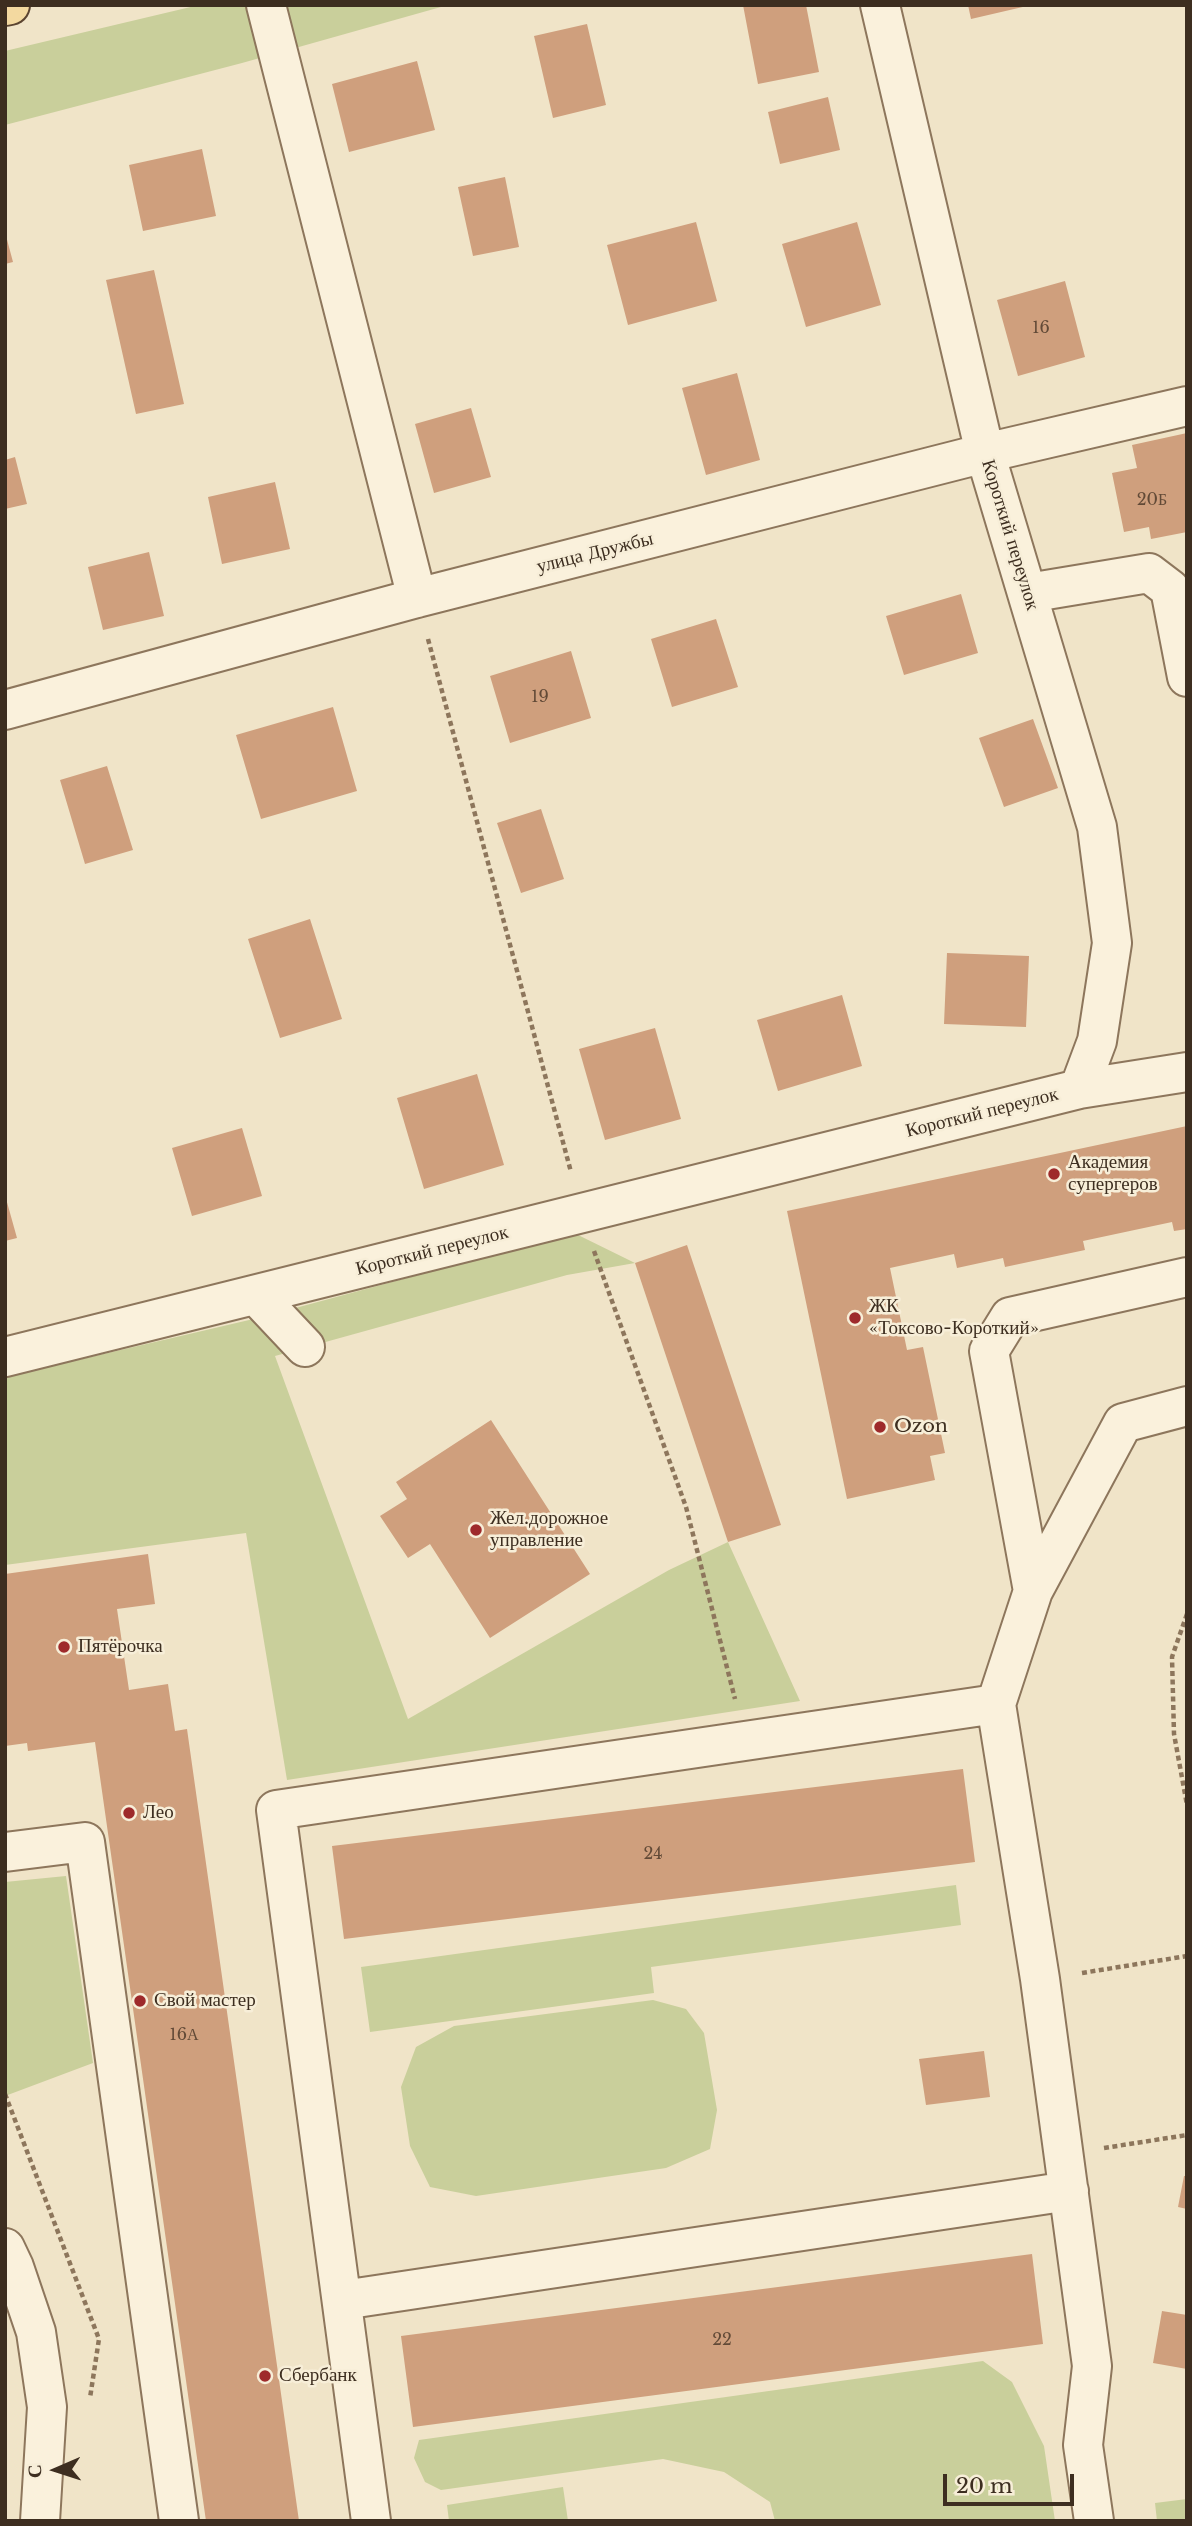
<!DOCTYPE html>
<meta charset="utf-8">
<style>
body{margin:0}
#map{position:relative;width:1192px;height:2526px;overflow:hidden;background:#f0e4c8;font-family:"Libre Baskerville",serif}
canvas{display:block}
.frame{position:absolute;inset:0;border:7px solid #3d2e20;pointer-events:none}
.north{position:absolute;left:21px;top:2435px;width:70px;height:70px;-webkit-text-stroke:5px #f7eed8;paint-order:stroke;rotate:267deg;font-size:19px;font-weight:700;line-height:28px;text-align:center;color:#3d2e20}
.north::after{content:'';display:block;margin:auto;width:24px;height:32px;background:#3d2e20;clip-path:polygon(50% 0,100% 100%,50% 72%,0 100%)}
.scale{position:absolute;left:943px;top:2474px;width:131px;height:32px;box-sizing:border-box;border:4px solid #3d2e20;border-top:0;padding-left:9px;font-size:21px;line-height:24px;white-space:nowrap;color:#3d2e20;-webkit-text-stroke:5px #f7eed8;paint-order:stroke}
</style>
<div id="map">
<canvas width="1192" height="2526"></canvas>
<div class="frame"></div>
<div class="north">С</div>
<div class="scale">20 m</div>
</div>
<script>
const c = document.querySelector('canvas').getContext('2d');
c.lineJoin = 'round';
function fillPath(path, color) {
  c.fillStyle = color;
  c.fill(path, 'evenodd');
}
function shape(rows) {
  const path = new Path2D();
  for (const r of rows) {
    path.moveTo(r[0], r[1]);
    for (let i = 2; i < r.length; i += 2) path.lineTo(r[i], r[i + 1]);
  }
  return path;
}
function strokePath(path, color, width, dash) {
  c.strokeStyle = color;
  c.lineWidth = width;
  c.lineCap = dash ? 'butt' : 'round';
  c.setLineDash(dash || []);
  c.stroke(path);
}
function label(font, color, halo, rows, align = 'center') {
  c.font = font + ' "Libre Baskerville",serif';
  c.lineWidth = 5;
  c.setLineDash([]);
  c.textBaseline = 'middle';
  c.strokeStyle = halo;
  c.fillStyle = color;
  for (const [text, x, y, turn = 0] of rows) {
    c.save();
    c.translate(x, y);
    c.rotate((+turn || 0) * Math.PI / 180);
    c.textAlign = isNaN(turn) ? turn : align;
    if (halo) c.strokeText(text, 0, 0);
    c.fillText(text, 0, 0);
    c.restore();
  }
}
fillPath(shape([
 [199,5,448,5,242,63,5,125,5,51],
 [574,1233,635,1263,567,1275,275,1356,408,1719,669,1570,728,1542,800,1701,287,1780,246,1533,5,1565,5,1377,262,1317],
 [66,1876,93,2063,5,2096,5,1882],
 [956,1885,961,1925,651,1967,654,1993,370,2032,361,1967],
 [653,2000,686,2009,704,2033,717,2110,710,2149,666,2168,476,2196,430,2187,410,2146,401,2087,416,2047,454,2026],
 [983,2361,1012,2382,1044,2446,1055,2521,775,2521,770,2502,724,2472,663,2459,441,2490,425,2482,414,2458,419,2440],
 [563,2487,568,2521,449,2521,447,2505],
 [1187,2499,1187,2521,1157,2521,1155,2503]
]), '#c9cf9b');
fillPath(shape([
 [743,5,806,5,819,72,758,84],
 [968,5,1027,5,1027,6,971,19],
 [587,24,606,105,553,118,534,36],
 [417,61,435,130,349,152,332,84],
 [828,97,840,150,780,164,768,112],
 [202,149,216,216,143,231,129,165],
 [505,177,519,247,473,256,458,187],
 [696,222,717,301,628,325,607,245],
 [857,222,881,305,806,327,782,244],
 [5,232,13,262,5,264],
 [154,270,184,404,136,414,106,280],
 [1065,281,1085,357,1018,376,997,300],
 [737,373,760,460,706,475,682,388],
 [471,408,491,477,434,493,415,424],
 [1187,433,1187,532,1151,539,1149,527,1124,532,1112,473,1137,468,1132,445],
 [15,457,27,504,5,509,5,460],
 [275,482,290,549,222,564,208,497],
 [149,552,164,616,103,630,88,567],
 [961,594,978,653,904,675,886,616],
 [716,619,738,687,672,707,651,639],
 [571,651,591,718,510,743,490,676],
 [333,707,357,791,261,819,236,735],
 [1033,719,1058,788,1004,807,979,738],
 [107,766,133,850,85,864,60,780],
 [541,809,564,879,521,893,497,823],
 [310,919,342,1019,280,1038,248,939],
 [947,953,1029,956,1026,1027,944,1024],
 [842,995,862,1066,778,1091,757,1020],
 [655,1028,681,1119,605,1140,579,1049],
 [477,1074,504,1165,424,1189,397,1098],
 [1187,1126,1187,1229,1174,1231,1172,1222,1083,1241,1085,1250,1005,1267,1003,1258,957,1268,954,1254,890,1268,907,1350,923,1347,945,1453,930,1456,935,1480,847,1499,787,1211],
 [242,1128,262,1196,192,1216,172,1148],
 [5,1195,17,1238,5,1241],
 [687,1245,781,1525,728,1542,635,1263],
 [491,1420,590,1574,490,1638,430,1544,408,1558,380,1516,407,1499,396,1482],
 [148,1554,155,1604,117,1609,129,1690,168,1684,175,1731,187,1729,299,2521,206,2521,95,1742,28,1751,27,1743,5,1746,5,1574],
 [963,1769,975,1862,344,1939,332,1846],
 [984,2051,990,2097,926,2105,919,2059],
 [1184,2176,1187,2176,1187,2209,1178,2207],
 [1032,2254,1043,2344,413,2427,401,2336],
 [1162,2311,1187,2315,1187,2369,1153,2363]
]), '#cf9f7d');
const minor = shape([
 [266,5,417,598],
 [1028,593,1149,573,1170,589,1187,677],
 [5,710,417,598,985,453,1187,406],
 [1079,1089,1187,1072],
 [256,1295,305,1347],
 [5,1357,1079,1089,1097,1041,1112,943,1097,827,985,453,880,5],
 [1033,1591,989,1351,1010,1317,1187,1277],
 [996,1704,1033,1591,1123,1423,1187,1406],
 [5,1852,85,1842,179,2521],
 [5,2248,14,2267,36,2332,47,2407,40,2521],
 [343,2300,1069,2191],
 [371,2521,276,1810,996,1704,1040,1979,1092,2366,1083,2445,1094,2521]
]);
const major = shape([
 [5,6,10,5]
]);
strokePath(minor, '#8d765c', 42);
strokePath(major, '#5b4430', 42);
strokePath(shape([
 [428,639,571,1172],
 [594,1251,686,1507,735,1699],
 [1187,1614,1172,1657,1174,1734,1187,1805],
 [1082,1973,1187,1956],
 [5,2094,99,2339,90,2398],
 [1104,2148,1187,2135]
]), '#8d765c', 4.5, [5, 3.5]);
strokePath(minor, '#faf1dc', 38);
strokePath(major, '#f3d9a0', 38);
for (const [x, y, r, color] of [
 [1054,1174,7,"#9e2a2b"],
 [855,1318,7,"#9e2a2b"],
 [880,1427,7,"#9e2a2b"],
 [476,1530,7,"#9e2a2b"],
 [64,1647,7,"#9e2a2b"],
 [129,1813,7,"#9e2a2b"],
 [140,2001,7,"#9e2a2b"],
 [265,2376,7,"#9e2a2b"]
]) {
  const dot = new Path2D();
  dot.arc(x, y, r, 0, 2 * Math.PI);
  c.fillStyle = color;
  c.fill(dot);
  strokePath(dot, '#f7eed8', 2.5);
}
label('16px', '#624a37', null, [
 ["16",1041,328],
 ["20Б",1152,500],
 ["19",540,697],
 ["24",653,1854],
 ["16А",184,2035],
 ["22",722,2340]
]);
label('19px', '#3d2e20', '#f7eed8', [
 ["Короткий переулок",1010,535,73],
 ["улица Дружбы",595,553,-14],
 ["Короткий переулок",982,1113,-14],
 ["Короткий переулок",432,1251,-14]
]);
label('19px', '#3d2e20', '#f7eed8', [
 ["Академия",1068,1163],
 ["супергеров",1068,1185],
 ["ЖК",869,1307],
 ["«Токсово-Короткий»",869,1329],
 ["Ozon",894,1427],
 ["Жел.дорожное",490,1519],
 ["управление",490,1541],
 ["Пятёрочка",78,1647],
 ["Лео",143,1813],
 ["Свой мастер",154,2001],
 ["Сбербанк",279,2376]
], 'left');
</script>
